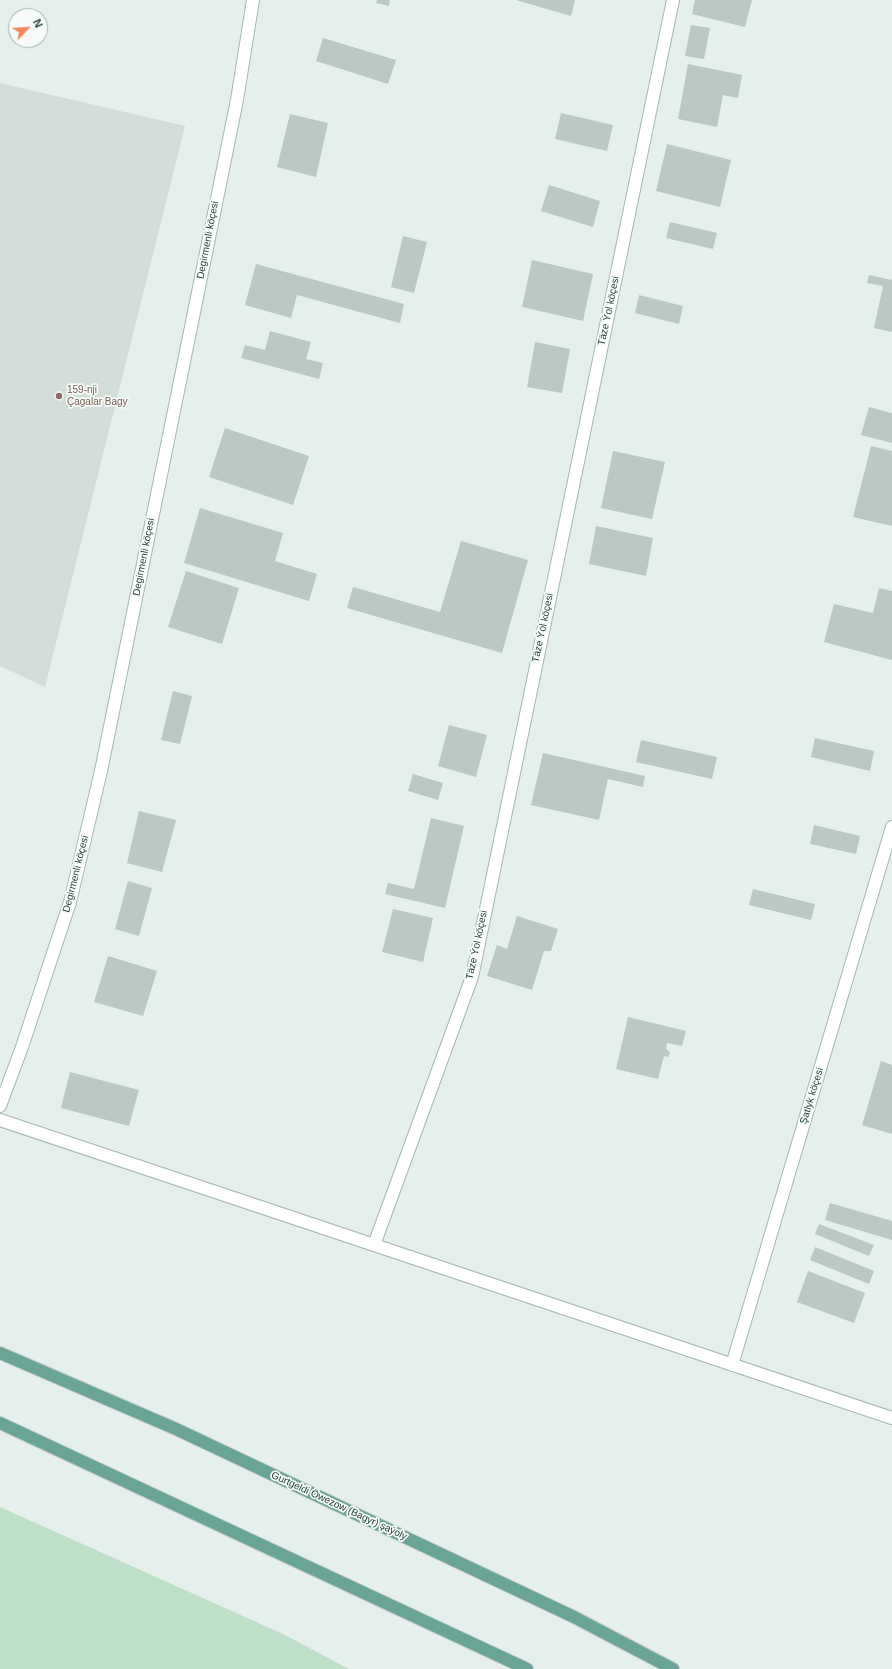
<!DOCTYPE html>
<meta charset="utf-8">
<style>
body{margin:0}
#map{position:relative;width:892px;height:1669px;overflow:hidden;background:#e5efeb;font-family:Helvetica,sans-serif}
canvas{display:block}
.north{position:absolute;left:8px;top:8px;width:40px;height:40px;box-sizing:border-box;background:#f6fbf8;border:1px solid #a2b1ac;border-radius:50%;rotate:65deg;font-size:11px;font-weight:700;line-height:16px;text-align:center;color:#24413a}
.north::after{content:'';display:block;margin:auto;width:14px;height:18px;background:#f4865e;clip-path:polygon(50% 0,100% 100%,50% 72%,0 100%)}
</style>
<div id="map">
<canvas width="892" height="1669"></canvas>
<div class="north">N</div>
</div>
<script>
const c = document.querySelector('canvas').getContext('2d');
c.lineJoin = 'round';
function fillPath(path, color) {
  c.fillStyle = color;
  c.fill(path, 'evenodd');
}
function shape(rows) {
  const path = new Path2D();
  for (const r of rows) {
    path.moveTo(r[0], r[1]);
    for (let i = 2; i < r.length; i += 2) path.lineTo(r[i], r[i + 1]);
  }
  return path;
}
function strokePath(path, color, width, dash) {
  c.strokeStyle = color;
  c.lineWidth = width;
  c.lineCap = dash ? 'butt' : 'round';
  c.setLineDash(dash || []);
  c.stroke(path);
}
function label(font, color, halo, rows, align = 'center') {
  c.font = font + ' Helvetica,sans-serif';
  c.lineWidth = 3.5;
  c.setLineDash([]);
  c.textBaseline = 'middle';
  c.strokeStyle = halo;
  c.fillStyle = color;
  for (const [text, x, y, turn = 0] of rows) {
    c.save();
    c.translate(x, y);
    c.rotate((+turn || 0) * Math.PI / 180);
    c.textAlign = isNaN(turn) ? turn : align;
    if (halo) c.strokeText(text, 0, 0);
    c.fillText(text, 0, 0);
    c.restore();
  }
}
fillPath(shape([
 [0,83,185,126,45,687,0,666]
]), '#d3deda');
fillPath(shape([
 [0,1507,283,1634,349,1669,0,1669]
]), '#bee0c8');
fillPath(shape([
 [377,0,390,0,389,6,376,3],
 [516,0,575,0,571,16],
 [695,0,752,0,745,27,692,14],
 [691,25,710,28,704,59,685,56],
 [323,38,396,60,388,84,316,61],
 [688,64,742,75,738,98,723,95,717,127,678,119],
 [561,113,613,125,607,151,555,139],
 [290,114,328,123,316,177,277,167],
 [667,144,731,160,720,207,656,191],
 [549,185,600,201,593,227,541,211],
 [670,222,717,233,713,249,666,238],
 [403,236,427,242,414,293,391,287],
 [532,260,593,274,583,321,522,307],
 [256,264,404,304,400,323,297,295,291,318,245,305],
 [869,275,892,280,892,332,874,328,883,286,867,283],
 [639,295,683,306,679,324,635,313],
 [270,331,311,342,306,359,323,363,319,379,241,358,245,345,265,350],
 [535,342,570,349,562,393,527,387],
 [869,407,892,413,892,443,861,435],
 [225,428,309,456,293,505,209,477],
 [871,446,892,451,892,526,853,517],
 [613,451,665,462,652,519,601,508],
 [200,508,283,533,275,561,317,574,309,601,184,563],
 [596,526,653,538,646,576,589,564],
 [461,541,528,560,502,653,347,608,353,587,440,612],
 [186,571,239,588,222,644,168,627],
 [879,588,892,591,892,660,824,642,834,604,873,613],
 [173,691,192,696,180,744,161,740],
 [449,725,487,735,476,777,438,766],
 [815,738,874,751,870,771,811,757],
 [641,740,717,757,712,779,636,762],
 [543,753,645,776,643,787,608,779,599,820,531,805],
 [413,774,443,783,438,800,408,791],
 [139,811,176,820,162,872,127,863],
 [431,818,464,826,445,908,385,894,388,883,414,889],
 [814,825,860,836,856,854,810,844],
 [128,881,152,888,139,936,115,929],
 [753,889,815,904,811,920,749,905],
 [393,909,433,918,423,962,382,952],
 [517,916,558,929,551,951,544,951,532,990,487,976,497,945,507,949],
 [108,956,157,971,143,1016,94,1002],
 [628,1017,686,1031,682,1046,667,1043,666,1049,670,1052,668,1057,664,1056,658,1079,616,1069],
 [881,1061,892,1065,892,1134,862,1125],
 [70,1072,139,1090,129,1126,61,1108],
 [830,1203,892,1221,892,1240,825,1220],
 [819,1224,874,1245,869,1256,815,1234],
 [815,1247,874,1271,869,1284,810,1260],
 [808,1271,865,1293,854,1323,797,1302]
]), '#bac9c4');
const minor = shape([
 [0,1106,22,1047,70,902,101,771,237,100,253,0],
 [0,1120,892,1418],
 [374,1245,472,977,673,0],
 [732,1365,892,827]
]);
const primary = shape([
 [0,1353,176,1429,574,1617,673,1669],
 [0,1423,527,1669]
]);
strokePath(minor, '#a7b7b2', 14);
strokePath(primary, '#c2cac8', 14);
strokePath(minor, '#fff', 12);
strokePath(primary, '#69a497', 12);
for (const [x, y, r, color] of [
 [59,396,4,"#8d6e63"]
]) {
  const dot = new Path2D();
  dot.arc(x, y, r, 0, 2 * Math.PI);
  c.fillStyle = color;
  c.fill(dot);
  strokePath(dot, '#f6fbf8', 1.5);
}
label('10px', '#24413a', '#f6fbf8', [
 ["Degirmenli köçesi",208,240,-79],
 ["Täze Ýol köçesi",609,311,-78],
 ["Degirmenli köçesi",144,557,-79],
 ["Täze Ýol köçesi",543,628,-78],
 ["Degirmenli köçesi",76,874,-76],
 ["Täze Ýol köçesi",477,945,-78],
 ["Şatlyk köçesi",812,1096,-73],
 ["Gurtgeldi Öwezow (Bagyr) şaýoly",339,1506,25]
]);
label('10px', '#785e54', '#f6fbf8', [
 ["159-nji",67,390],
 ["Çagalar Bagy",67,402]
], 'left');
</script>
